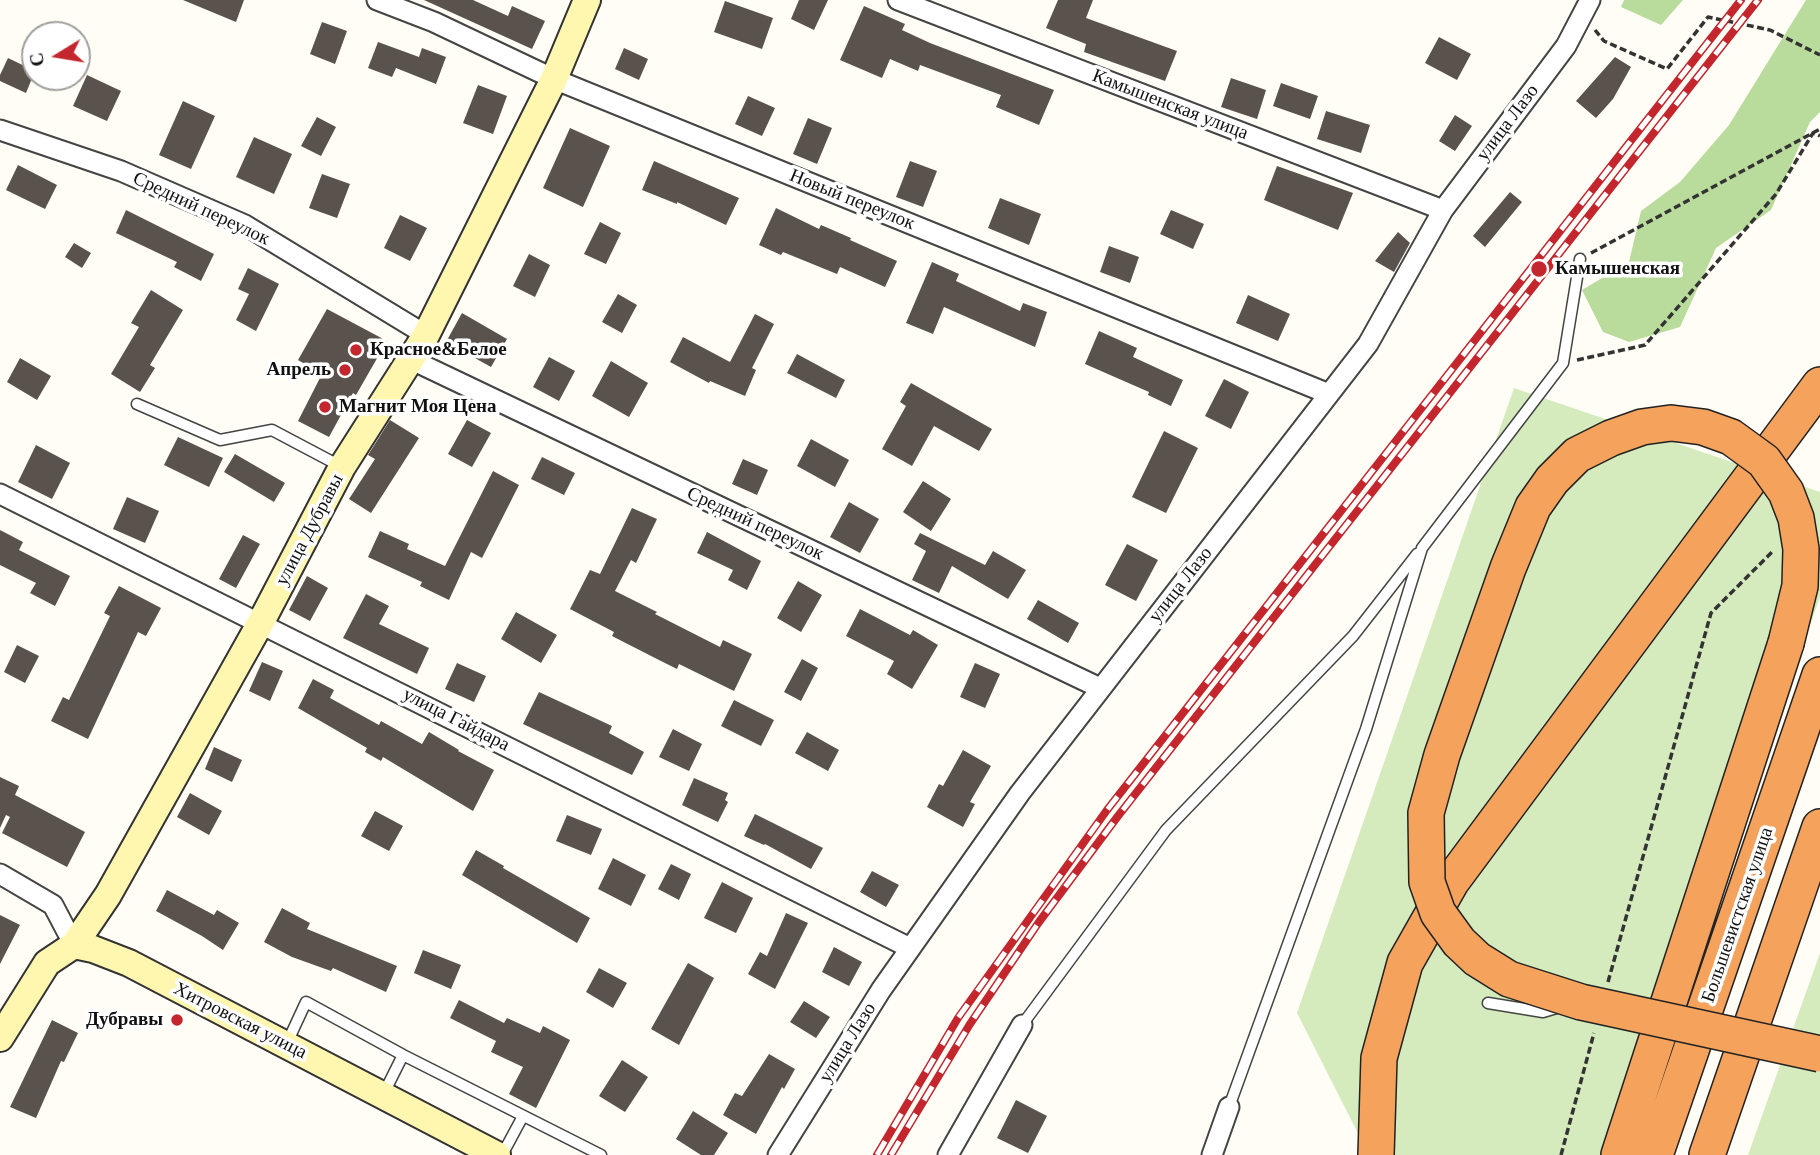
<!DOCTYPE html>
<meta charset="utf-8">
<style>
body{margin:0}
#map{position:relative;width:1820px;height:1155px;overflow:hidden;background:#fffdf5;font-family:Georgia,serif}
canvas{display:block}
.north{position:absolute;left:21px;top:21px;width:70px;height:70px;box-sizing:border-box;background:#fff;border:2px solid #a0a0a0;border-radius:50%;rotate:259deg;font-size:19px;font-weight:700;line-height:28px;text-align:center;color:#111}
.north::after{content:'';display:block;margin:auto;width:24px;height:32px;background:#c4262e;clip-path:polygon(50% 0,100% 100%,50% 72%,0 100%)}
</style>
<div id="map">
<canvas width="1820" height="1155"></canvas>
<div class="north">С</div>
</div>
<script>
const c = document.querySelector('canvas').getContext('2d');
c.lineJoin = 'round';
function fillPath(path, color) {
  c.fillStyle = color;
  c.fill(path, 'evenodd');
}
function shape(rows) {
  const path = new Path2D();
  for (const r of rows) {
    path.moveTo(r[0], r[1]);
    for (let i = 2; i < r.length; i += 2) path.lineTo(r[i], r[i + 1]);
  }
  return path;
}
function strokePath(path, color, width, dash) {
  c.strokeStyle = color;
  c.lineWidth = width;
  c.lineCap = dash ? 'butt' : 'round';
  c.setLineDash(dash || []);
  c.stroke(path);
}
function label(font, color, halo, rows, align = 'center') {
  c.font = font + ' Georgia,serif';
  c.lineWidth = 7;
  c.setLineDash([]);
  c.textBaseline = 'middle';
  c.strokeStyle = halo;
  c.fillStyle = color;
  for (const [text, x, y, turn = 0] of rows) {
    c.save();
    c.translate(x, y);
    c.rotate((+turn || 0) * Math.PI / 180);
    c.textAlign = isNaN(turn) ? turn : align;
    if (halo) c.strokeText(text, 0, 0);
    c.fillText(text, 0, 0);
    c.restore();
  }
}
fillPath(shape([
 [1514,388,1820,492,1820,597,1624,1155,1369,1155,1297,1013],
 [1820,953,1820,1155,1748,1155]
]), '#d5ebbd');
fillPath(shape([
 [1624,0,1683,0,1661,25,1621,7],
 [1806,0,1820,0,1820,112,1810,122,1771,210,1716,248,1680,327,1629,342,1603,332,1582,290,1629,262,1641,211,1680,182,1729,125]
]), '#b9dc9c');
fillPath(shape([
 [183,0,244,0,236,22],
 [424,0,473,0,508,16,512,6,545,21,532,49],
 [799,0,828,0,814,30,791,19],
 [1058,0,1093,0,1086,18,1177,51,1165,81,1084,52,1086,44,1046,28],
 [725,1,773,18,762,49,714,32],
 [864,6,905,24,902,30,930,43,1054,90,1039,125,996,107,1001,95,920,65,918,71,890,59,882,78,840,60],
 [322,22,347,31,335,64,310,54],
 [1439,37,1471,54,1457,80,1425,63],
 [378,42,419,57,422,48,446,57,436,84,396,68,392,77,368,68],
 [624,48,648,59,639,80,615,69],
 [1615,57,1631,67,1613,99,1596,118,1576,101],
 [8,58,35,71,26,93,0,81,0,75],
 [87,75,121,91,107,121,73,106],
 [1231,78,1266,90,1257,119,1221,107],
 [1281,83,1318,96,1310,119,1273,106],
 [478,85,507,96,493,134,463,123],
 [748,96,775,108,762,136,735,124],
 [183,101,215,116,191,169,159,155],
 [1326,111,1370,125,1361,153,1317,139],
 [1455,115,1472,126,1455,151,1439,141],
 [317,117,336,127,321,156,301,146],
 [808,118,832,128,817,164,793,154],
 [570,128,610,146,583,207,543,188],
 [254,137,292,154,274,194,236,177],
 [654,161,739,198,726,225,677,202,677,204,642,190],
 [910,161,937,171,923,207,896,197],
 [18,165,57,185,45,209,6,190],
 [1277,166,1353,193,1338,230,1264,200],
 [322,174,350,184,337,218,309,208],
 [1510,192,1522,202,1485,247,1473,236],
 [1000,198,1041,214,1029,245,988,228],
 [776,208,819,229,821,225,851,238,850,240,897,261,885,287,840,267,837,274,783,252,781,255,759,245],
 [126,210,214,254,201,281,174,267,177,262,116,233],
 [1171,210,1204,224,1193,249,1160,234],
 [400,215,427,228,410,261,384,248],
 [600,222,621,233,606,264,584,254],
 [1398,232,1410,243,1394,272,1375,261],
 [74,243,91,253,82,268,65,257],
 [1109,246,1139,257,1130,283,1100,272],
 [529,254,550,265,535,297,513,286],
 [932,262,959,274,956,281,1020,311,1023,303,1047,312,1035,347,944,307,933,334,906,323],
 [248,268,279,284,256,331,236,320,249,294,238,289],
 [151,290,183,310,150,365,155,368,140,392,111,374,139,327,131,323],
 [618,294,637,305,622,333,602,322],
 [1248,295,1290,314,1278,341,1236,323],
 [327,309,387,341,356,395,353,393,329,437,298,421,322,374,298,360],
 [462,313,507,339,491,367,446,342],
 [755,314,774,324,752,368,756,370,745,396,710,381,709,383,670,362,683,337,730,362],
 [1099,331,1137,348,1133,357,1183,380,1171,406,1148,395,1149,392,1085,364],
 [797,354,845,380,836,398,787,373],
 [549,357,575,371,559,401,533,387],
 [20,358,51,376,37,400,7,382],
 [611,361,648,383,629,417,592,396],
 [1224,379,1249,392,1231,429,1205,416],
 [911,383,992,429,979,451,934,426,912,466,882,449,906,406,900,402],
 [390,420,419,438,371,513,349,499,375,459,368,455],
 [467,420,491,433,472,467,448,454],
 [1164,431,1198,448,1166,513,1132,497],
 [178,437,223,458,209,487,164,465],
 [811,439,849,460,835,487,797,466],
 [36,445,70,463,52,499,18,482],
 [235,454,285,483,274,502,224,472],
 [542,457,575,473,564,495,531,479],
 [743,459,768,470,757,495,732,484],
 [493,471,519,485,482,558,471,552,449,600,420,586,422,582,368,557,380,531,409,544,407,549,445,566],
 [923,481,951,499,931,531,903,512],
 [127,497,159,511,145,543,113,529],
 [849,502,879,519,860,553,830,537],
 [632,508,657,519,636,563,631,560,615,591,657,612,655,614,720,647,723,640,752,654,734,691,679,664,677,669,655,658,612,636,614,632,570,609,590,570,600,574],
 [0,530,23,542,19,550,70,576,55,606,30,593,36,583,0,565],
 [707,532,761,561,747,590,728,580,733,570,697,553],
 [920,533,985,565,993,551,1026,570,1008,599,952,566,939,593,912,580,926,551,914,544],
 [243,535,260,544,236,588,219,579],
 [1127,544,1158,560,1136,601,1105,585],
 [307,576,328,588,310,621,289,610],
 [798,581,822,595,801,632,777,618],
 [119,586,161,608,146,636,138,632,88,739,51,721,63,697,69,700,110,616,104,613],
 [366,594,389,606,379,624,429,648,417,674,343,638],
 [1038,600,1079,623,1068,643,1027,619],
 [860,609,910,635,913,630,938,645,912,689,887,674,894,661,846,636],
 [516,612,557,635,541,663,501,639],
 [17,645,39,656,25,683,4,672],
 [802,659,818,668,801,701,784,692],
 [262,662,283,671,270,701,249,691],
 [457,663,486,676,474,702,445,689],
 [975,663,1000,674,985,708,960,697],
 [313,679,334,690,330,698,379,725,381,721,422,744,429,732,459,750,458,751,494,770,473,811,383,757,381,761,365,752,367,748,298,708],
 [539,692,612,726,609,733,644,752,632,775,523,724],
 [734,700,774,720,761,746,721,726],
 [673,729,702,744,689,771,659,757],
 [807,732,839,750,828,771,795,753],
 [214,747,242,760,232,782,205,769],
 [963,750,991,766,970,802,975,804,963,827,927,807,939,784,943,786],
 [0,777,19,786,15,795,85,832,67,867,2,833,10,817,6,815,0,828],
 [694,778,728,793,725,800,728,802,718,822,682,805],
 [190,793,222,811,209,835,177,817],
 [375,811,403,826,389,851,361,836],
 [755,814,823,848,811,869,765,844,764,845,744,836],
 [567,815,602,829,591,855,556,841],
 [476,850,504,866,503,868,590,918,577,943,462,875],
 [613,858,646,875,631,906,598,889],
 [671,864,691,874,679,900,658,889],
 [872,871,899,885,886,907,860,892],
 [722,882,753,898,736,933,704,918],
 [167,890,214,915,217,910,239,923,223,950,202,936,156,911],
 [282,908,310,923,307,929,397,966,386,992,333,968,331,971,292,957,264,942],
 [786,913,808,923,775,989,748,974,760,952,767,956],
 [0,915,20,925,0,964],
 [834,947,862,962,849,986,822,972],
 [423,950,461,965,451,989,414,973],
 [688,963,714,978,679,1045,651,1029],
 [599,968,627,983,613,1008,586,992],
 [459,1000,504,1023,507,1018,540,1033,543,1026,570,1040,536,1108,509,1094,523,1067,491,1052,496,1041,450,1018],
 [804,1001,830,1017,816,1038,790,1022],
 [52,1020,78,1033,64,1062,61,1061,36,1118,10,1107],
 [769,1054,795,1069,784,1089,782,1087,756,1134,723,1115,735,1093,742,1096],
 [622,1060,648,1077,625,1112,599,1096],
 [1016,1100,1047,1116,1028,1153,997,1138],
 [693,1111,728,1133,714,1155,701,1155,676,1139]
]), '#5a524d');
const lane = shape([
 [137,404,220,440,272,430,342,467],
 [1488,1003,1543,1012,1560,1007],
 [1022,1025,1166,830,1353,636,1417,554],
 [287,1043,306,1002,403,1055,601,1155],
 [383,1095,403,1055],
 [1229,1107,1366,729,1422,548,1563,363,1580,259],
 [502,1155,523,1116]
]);
const street = shape([
 [377,0,434,22,554,79,1329,394],
 [898,0,1443,210],
 [0,130,121,171,245,225,426,335],
 [410,359,1100,688],
 [0,494,910,948],
 [0,874,53,905,74,945],
 [778,1155,881,990,1020,793,1368,344,1443,210,1566,46,1590,0],
 [948,1155,1022,1025],
 [1212,1155,1229,1107]
]);
const secondary = shape([
 [74,945,93,949,129,963,497,1155],
 [0,1038,47,963,74,945,108,895,261,622,342,467,426,335,554,79,587,0]
]);
const highway = shape([
 [1376,1155,1379,1058,1405,963,1451,882,1820,385],
 [1619,1155,1786,643],
 [1655,1155,1820,675],
 [1707,1155,1820,827]
]);
strokePath(lane, '#444', 13);
strokePath(street, '#444', 23);
strokePath(secondary, '#333', 30);
strokePath(highway, '#222', 38);
strokePath(shape([
 [1595,30,1604,41,1667,69,1708,17,1770,30,1820,55],
 [1591,253,1820,129],
 [1577,360,1645,345,1776,194,1813,133,1820,136],
 [1608,982,1711,613,1774,550],
 [1561,1155,1594,1033]
]), '#333', 3.5, [7, 3.5]);
strokePath(lane, '#fff', 10);
strokePath(street, '#fff', 19);
strokePath(secondary, '#fff6b0', 26);
strokePath(highway, '#f5a25d', 35);
const rail = shape([
 [877,1155,958,1018,1107,810,1741,0],
 [891,1155,970,1024,1039,922,1118,816,1758,0]
]);
strokePath(rail, '#c4262e', 8);
strokePath(rail, '#fff', 5, [16]);
const highwayBridge = shape([
 [1786,643,1800,586,1801,549,1796,518,1786,492,1764,461,1731,437,1703,427,1671,423,1642,427,1611,438,1577,455,1552,480,1533,507,1508,568,1442,755,1426,813,1427,882,1438,913,1459,942,1477,959,1509,979,1581,1002,1820,1054]
]);
strokePath(highwayBridge, '#222', 38, []);
strokePath(highwayBridge, '#f5a25d', 35);
for (const [x, y, r, color] of [
 [1539,269,9,"#c4262e"],
 [356,350,7,"#c4262e"],
 [345,370,7,"#c4262e"],
 [325,407,7,"#c4262e"],
 [177,1020,7,"#c4262e"]
]) {
  const dot = new Path2D();
  dot.arc(x, y, r, 0, 2 * Math.PI);
  c.fillStyle = color;
  c.fill(dot);
  strokePath(dot, '#fff', 2.5);
}
label('19px', '#111', '#fff', [
 ["Камышенская улица",1170,105,21],
 ["улица Лазо",1508,123,-53],
 ["Новый переулок",852,200,22],
 ["Средний переулок",201,209,25],
 ["Средний переулок",755,524,25],
 ["улица Дубравы",310,530,-62],
 ["улица Лазо",1181,585,-52],
 ["улица Гайдара",456,720,27],
 ["Большевистская улица",1738,915,-71],
 ["Хитровская улица",240,1021,27],
 ["улица Лазо",848,1043,-58]
]);
label('bold 19px', '#111', '#fff', [
 ["Камышенская",1555,269],
 ["Красное&Белое",370,350],
 ["Апрель",331,370,"right"],
 ["Магнит Моя Цена",339,407],
 ["Дубравы",163,1020,"right"]
], 'left');
</script>
